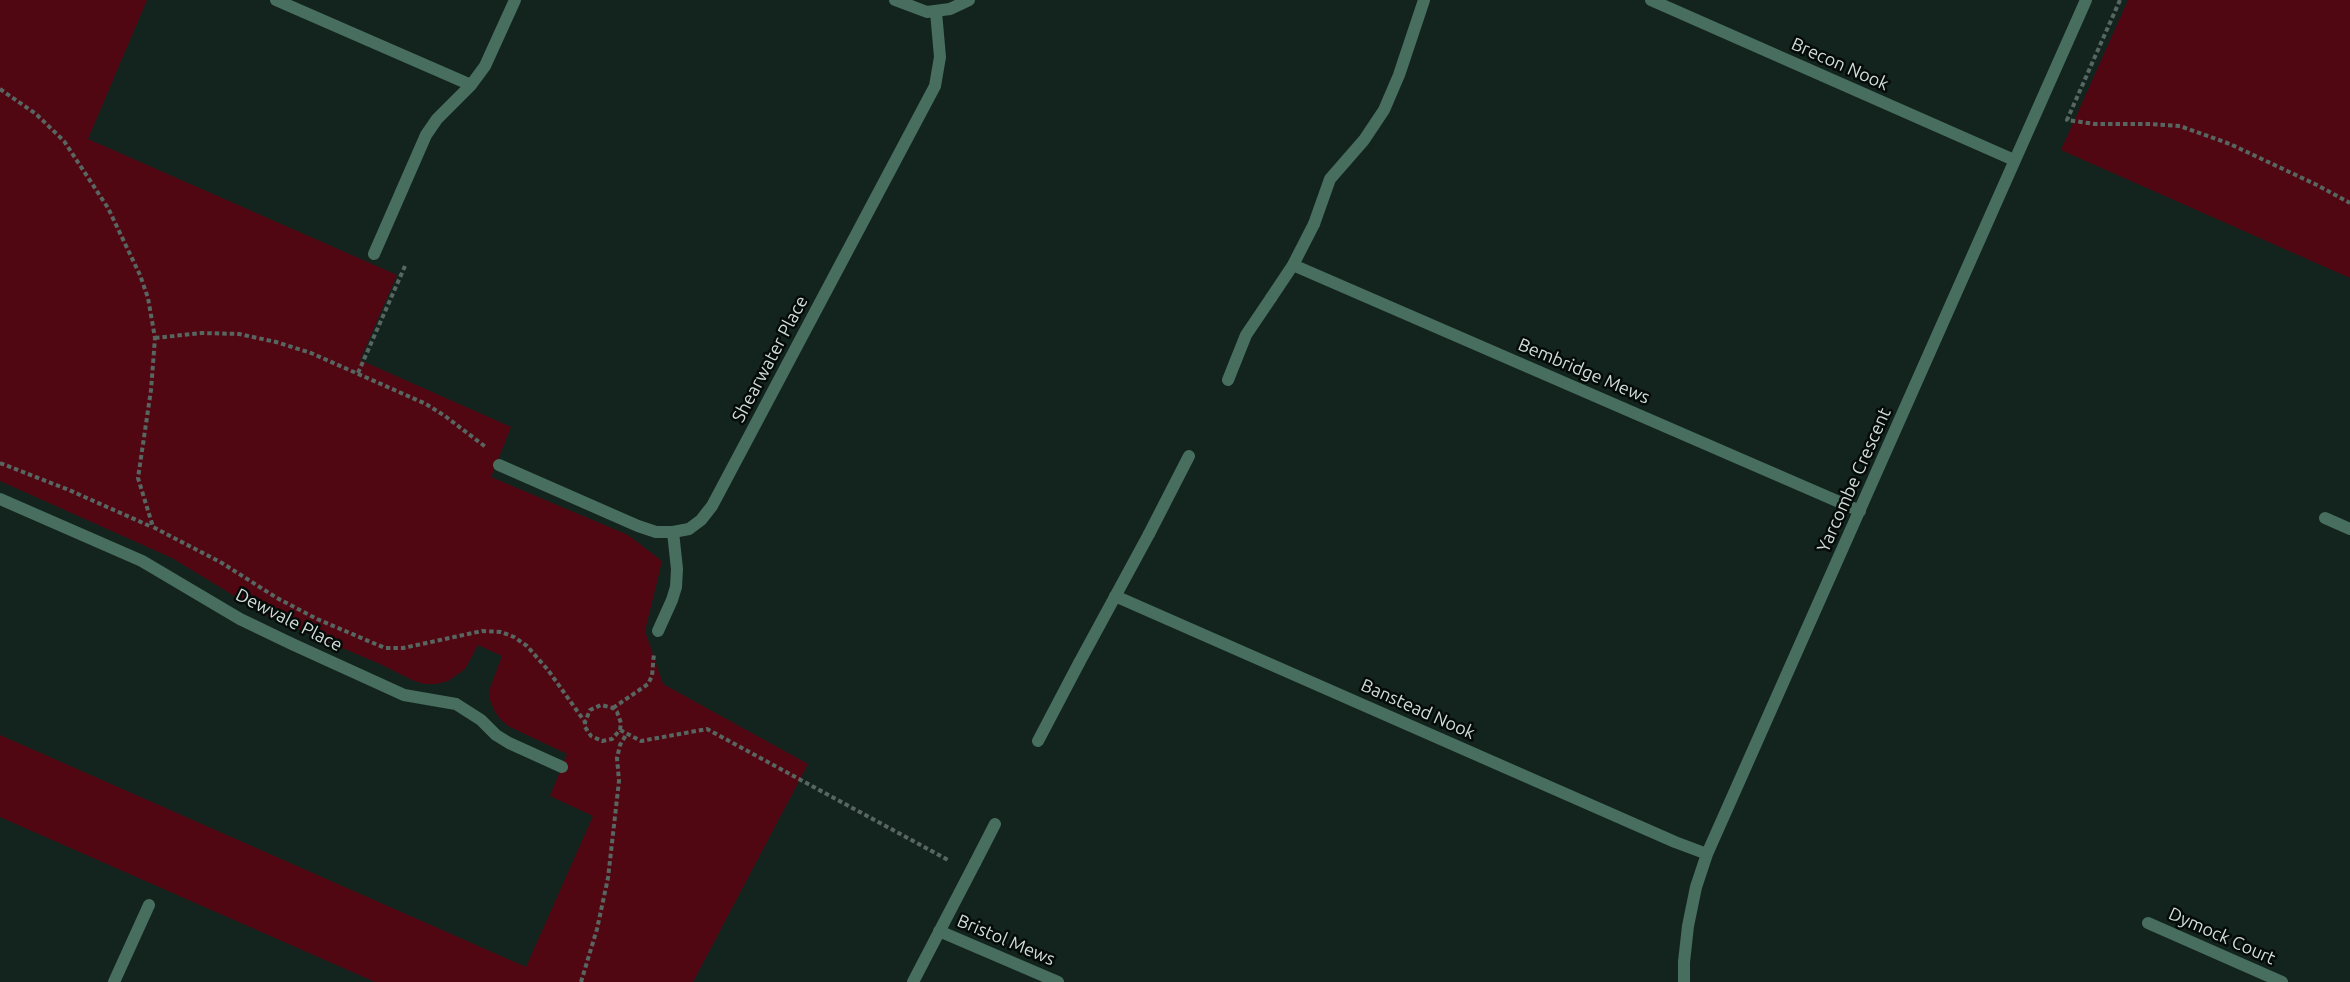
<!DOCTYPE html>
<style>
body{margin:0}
canvas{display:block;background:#13241e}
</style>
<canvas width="2350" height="982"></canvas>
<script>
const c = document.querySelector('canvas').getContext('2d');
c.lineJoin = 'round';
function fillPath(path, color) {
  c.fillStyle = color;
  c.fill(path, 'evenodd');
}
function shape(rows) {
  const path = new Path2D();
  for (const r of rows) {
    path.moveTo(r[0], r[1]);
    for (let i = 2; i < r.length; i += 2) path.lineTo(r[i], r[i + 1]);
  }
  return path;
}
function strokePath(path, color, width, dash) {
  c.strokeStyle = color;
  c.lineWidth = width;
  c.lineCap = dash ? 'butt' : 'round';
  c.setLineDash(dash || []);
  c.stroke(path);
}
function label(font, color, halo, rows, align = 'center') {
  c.font = font + ' Ubuntu,sans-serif';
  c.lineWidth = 5;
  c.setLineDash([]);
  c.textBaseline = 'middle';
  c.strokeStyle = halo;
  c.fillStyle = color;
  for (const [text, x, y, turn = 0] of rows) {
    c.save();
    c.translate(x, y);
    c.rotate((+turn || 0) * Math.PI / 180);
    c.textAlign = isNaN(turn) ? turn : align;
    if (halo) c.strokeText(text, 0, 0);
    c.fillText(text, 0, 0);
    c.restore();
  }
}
fillPath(shape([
 [0,0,147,0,88,139,397,275,360,360,511,427,491,477,628,535,662,561,645,631,663,684,808,764,693,982,375,982,0,817,0,735,526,967,593,816,550,796,567,754,508,726,500,719,494,710,490,700,490,688,502,656,478,645,465,669,448,681,436,684,424,684,412,680,380,664,269,617,172,558,0,481],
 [2128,0,2350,0,2350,278,2061,150]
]), '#510712');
strokePath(shape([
 [2120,0,2067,120,2095,124,2151,124,2180,126,2230,144,2317,185,2350,203],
 [0,89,36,114,64,141,108,208,140,275,148,298,155,338,151,390,138,478,153,527,222,563,277,598,317,619,385,648,403,648,482,631,501,632,514,637,527,646,548,670,585,722,585,727,591,736,602,741,612,739,620,730,621,723,617,712,613,708,601,705,590,710,585,722],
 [155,338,201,333,239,334,276,342,311,353,426,404,445,416,487,448],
 [358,373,405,266],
 [0,463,69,490,152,527],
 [613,708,648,684,652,676,654,653],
 [620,730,641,741,707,729,950,861],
 [581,982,597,929,608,878,619,781,617,758,620,745,626,735]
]), '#576661', 4, [4.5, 3]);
strokePath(shape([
 [1314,224,1330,179,1364,140,1384,110,1399,75,1424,0],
 [1228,380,1246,335,1271,298],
 [1149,534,1189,456],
 [658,631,672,600,676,587,677,569,673,532],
 [1038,741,1079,663],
 [975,863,995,824],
 [114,982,149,905]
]), '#476e5f', 12);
strokePath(shape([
 [276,0,471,85],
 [895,0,927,12,950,9,969,0],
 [1651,0,2014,160],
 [374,254,426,135,437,119,471,85,485,66,515,0],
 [1293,265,1860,511],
 [1271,298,1293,265,1314,224],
 [499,465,638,526,656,532,673,532,689,529,701,520,712,506,935,86,940,57,936,12],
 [0,499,142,561,240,619,292,644,404,695,456,704,481,720,496,735,509,743,562,767],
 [2325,518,2350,529],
 [1115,596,1675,842,1707,854],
 [1079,663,1149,534],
 [2148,923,2282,982],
 [939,931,1058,982],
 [913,982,975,863],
 [1684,982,1684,962,1688,926,1696,887,1707,854,2086,0]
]), '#476e5f', 12);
label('18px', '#d2ddd9', '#050b09', [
 ["Brecon Nook",1840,64,24],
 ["Shearwater Place",770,359,-62],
 ["Bembridge Mews",1584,371,23],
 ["Yarcombe Crescent",1854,480,-66],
 ["Dewvale Place",289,620,27],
 ["Banstead Nook",1418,709,24],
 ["Dymock Court",2222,936,24],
 ["Bristol Mews",1006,940,23]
]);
</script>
